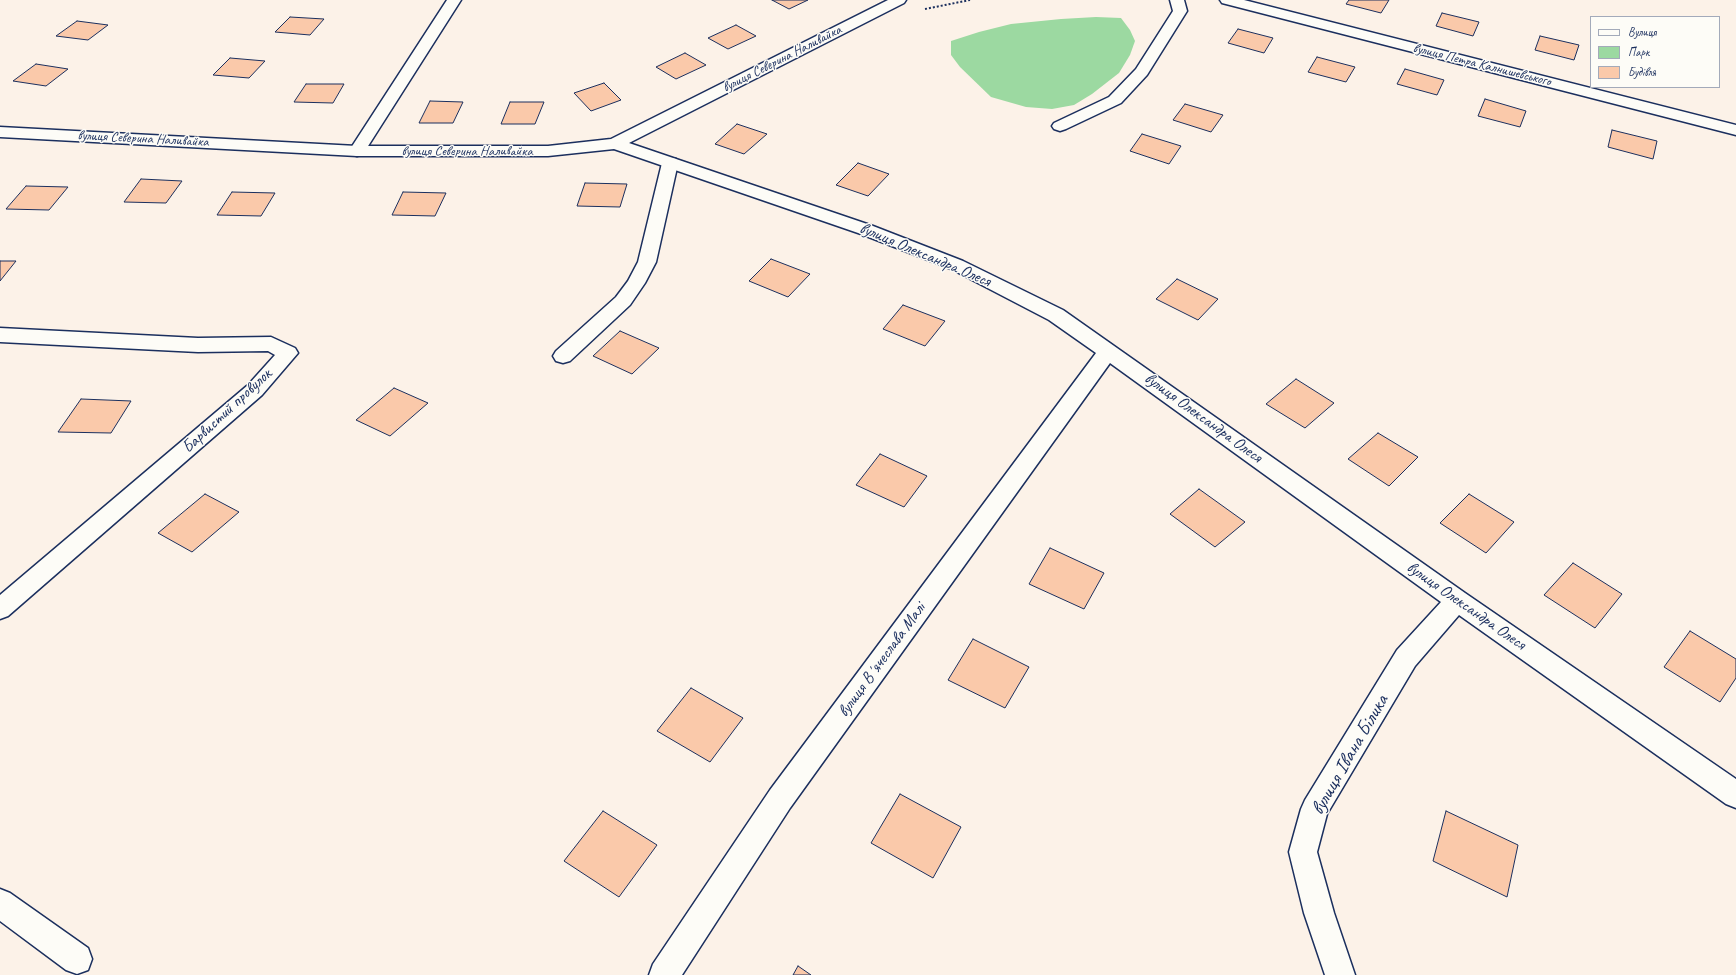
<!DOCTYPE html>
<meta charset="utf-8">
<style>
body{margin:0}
#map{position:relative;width:1736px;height:975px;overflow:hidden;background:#fcf2e8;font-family:Caveat,sans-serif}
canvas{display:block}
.legend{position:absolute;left:1590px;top:16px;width:130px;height:72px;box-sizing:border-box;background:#fdfcf7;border:1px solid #a3aaba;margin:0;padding:5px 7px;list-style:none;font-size:12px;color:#1b2f5e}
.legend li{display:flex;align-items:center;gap:8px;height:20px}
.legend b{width:20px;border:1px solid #a3aaba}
</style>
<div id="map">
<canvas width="1736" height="975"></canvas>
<ul class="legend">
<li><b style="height:5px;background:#fdfcf7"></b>Вулиця</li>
<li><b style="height:11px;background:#9cd9a1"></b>Парк</li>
<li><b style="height:11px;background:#fac9aa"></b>Будівля</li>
</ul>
</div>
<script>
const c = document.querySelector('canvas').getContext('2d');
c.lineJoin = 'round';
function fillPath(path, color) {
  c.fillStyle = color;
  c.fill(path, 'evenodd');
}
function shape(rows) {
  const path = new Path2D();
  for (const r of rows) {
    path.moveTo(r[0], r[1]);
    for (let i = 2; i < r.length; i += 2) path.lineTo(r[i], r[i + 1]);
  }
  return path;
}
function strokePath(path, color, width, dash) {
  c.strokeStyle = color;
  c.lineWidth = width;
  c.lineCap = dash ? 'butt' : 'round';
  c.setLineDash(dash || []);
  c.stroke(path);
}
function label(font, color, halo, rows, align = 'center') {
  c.font = font + ' Caveat,sans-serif';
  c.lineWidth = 3;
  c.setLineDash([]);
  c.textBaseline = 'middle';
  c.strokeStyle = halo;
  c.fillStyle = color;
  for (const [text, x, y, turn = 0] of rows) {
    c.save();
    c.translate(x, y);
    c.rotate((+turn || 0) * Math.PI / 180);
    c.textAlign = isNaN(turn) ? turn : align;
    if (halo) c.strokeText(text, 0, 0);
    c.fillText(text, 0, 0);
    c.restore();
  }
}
fillPath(shape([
 [1096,17,1121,18,1130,30,1135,41,1130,55,1119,73,1092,94,1074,105,1052,109,1026,107,991,97,960,67,951,55,951,41,979,32,1011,24,1061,19]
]), '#9cd9a1');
const building = shape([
 [772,0,808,0,789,9,772,0],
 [1349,0,1389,0,1381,13,1346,4,1349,0],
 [1442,13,1479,22,1473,36,1436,26,1442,13],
 [290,17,324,19,310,35,275,32,290,17],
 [77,21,108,25,88,40,56,36,77,21],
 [736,25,756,36,728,49,708,38,736,25],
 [1238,29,1273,38,1264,53,1228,43,1238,29],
 [1540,36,1579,45,1574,60,1535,50,1540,36],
 [685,53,706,65,676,79,656,67,685,53],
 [1317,57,1355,67,1346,82,1308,72,1317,57],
 [230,58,265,61,249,78,213,75,230,58],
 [36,64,68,69,46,86,13,81,36,64],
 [1405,69,1444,80,1437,95,1397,84,1405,69],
 [604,83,621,100,591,111,574,93,604,83],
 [306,84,344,84,333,103,294,102,306,84],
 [1485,99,1526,111,1520,127,1478,116,1485,99],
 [430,101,463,102,453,123,419,123,430,101],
 [510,102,544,102,535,124,501,124,510,102],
 [1185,104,1223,115,1211,132,1173,120,1185,104],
 [737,124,767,134,744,154,715,144,737,124],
 [1612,130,1657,141,1653,159,1608,147,1612,130],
 [1142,134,1181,146,1169,164,1130,151,1142,134],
 [858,163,889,174,868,196,836,185,858,163],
 [141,179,182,181,166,203,124,202,141,179],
 [585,183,627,184,620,207,577,206,585,183],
 [26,186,68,187,49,210,6,209,26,186],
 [232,192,275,193,261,216,217,215,232,192],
 [403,192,446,193,435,216,392,215,403,192],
 [771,259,810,274,788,297,749,281,771,259],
 [0,261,16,261,0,281,0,261],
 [1177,279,1218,299,1198,320,1156,299,1177,279],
 [903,305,945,321,925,346,883,329,903,305],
 [620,331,659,348,632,374,593,356,620,331],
 [1296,379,1334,403,1305,428,1266,404,1296,379],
 [394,388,428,403,390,436,356,420,394,388],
 [81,399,131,401,111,433,58,432,81,399],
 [1378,433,1418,457,1389,486,1348,459,1378,433],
 [880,454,927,476,904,507,856,485,880,454],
 [1199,489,1245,522,1215,547,1170,514,1199,489],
 [205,494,239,512,192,552,158,533,205,494],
 [1469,494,1514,522,1486,553,1440,523,1469,494],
 [1050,548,1104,573,1084,609,1029,584,1050,548],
 [1573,563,1622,594,1595,628,1544,595,1573,563],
 [1690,631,1736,659,1736,678,1720,702,1664,667,1690,631],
 [973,639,1029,667,1005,708,948,680,973,639],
 [691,688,743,718,710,762,657,731,691,688],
 [900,794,961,827,933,878,871,843,900,794],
 [603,811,657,845,619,897,564,861,603,811],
 [1446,811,1518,845,1507,897,1433,861,1446,811],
 [798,966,811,975,793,975,798,966]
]);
fillPath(building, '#fac9aa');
strokePath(building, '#1b2f5e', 1);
const service = shape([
 [447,0,461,0,363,154,357,156,351,154,349,151,447,0],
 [1170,0,1184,0,1187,11,1147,75,1121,103,1066,129,1060,131,1054,129,1052,126,1054,123,1109,97,1136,69,1173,11,1170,0],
 [670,158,676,159,678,163,656,262,645,283,630,305,570,361,563,363,556,361,553,356,556,351,616,297,628,281,638,262,662,163,664,159,670,158],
 [0,889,10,893,88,948,92,959,88,970,77,974,66,970,0,921,0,889]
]);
const minor = shape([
 [888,0,906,0,904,3,629,143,873,226,963,261,1063,310,1465,593,1736,779,1736,808,1726,804,1459,615,1415,666,1327,814,1317,852,1334,913,1355,975,1325,975,1304,913,1289,852,1301,809,1305,800,1397,650,1441,602,1110,363,790,808,682,975,649,975,653,964,770,790,1096,353,1049,320,951,269,861,234,614,149,548,156,357,156,0,137,0,127,357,146,548,146,611,139,888,0],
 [1220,0,1244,0,1736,125,1736,135,1222,3,1220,0],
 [0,328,198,338,271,337,295,348,298,353,262,395,8,616,0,619,0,595,248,385,275,355,268,351,198,352,0,342,0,328]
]);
strokePath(service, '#1b2f5e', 3);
strokePath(minor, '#1b2f5e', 3);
strokePath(shape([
 [925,9,970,0]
]), '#1b2f5e', 2, [2, 2]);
fillPath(service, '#fdfcf7');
fillPath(minor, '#fdfcf7');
label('14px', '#1b2f5e', '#fdfcf7', [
 ["вулиця Северина Наливайка",782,59,-27],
 ["вулиця Петра Калнишевського",1482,65,14],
 ["вулиця Северина Наливайка",143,139,3],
 ["вулиця Северина Наливайка",467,151]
]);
label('17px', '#1b2f5e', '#fdfcf7', [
 ["вулиця Олександра Олеся",925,255,23],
 ["Барвистий провулок",227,411,-43],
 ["вулиця Олександра Олеся",1203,418,36],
 ["вулиця Олександра Олеся",1466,606,35],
 ["вулиця Вʼячеслава Малі",882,660,-54]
]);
label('20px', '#1b2f5e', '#fdfcf7', [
 ["вулиця Івана Білика",1350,755,-60]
]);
</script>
